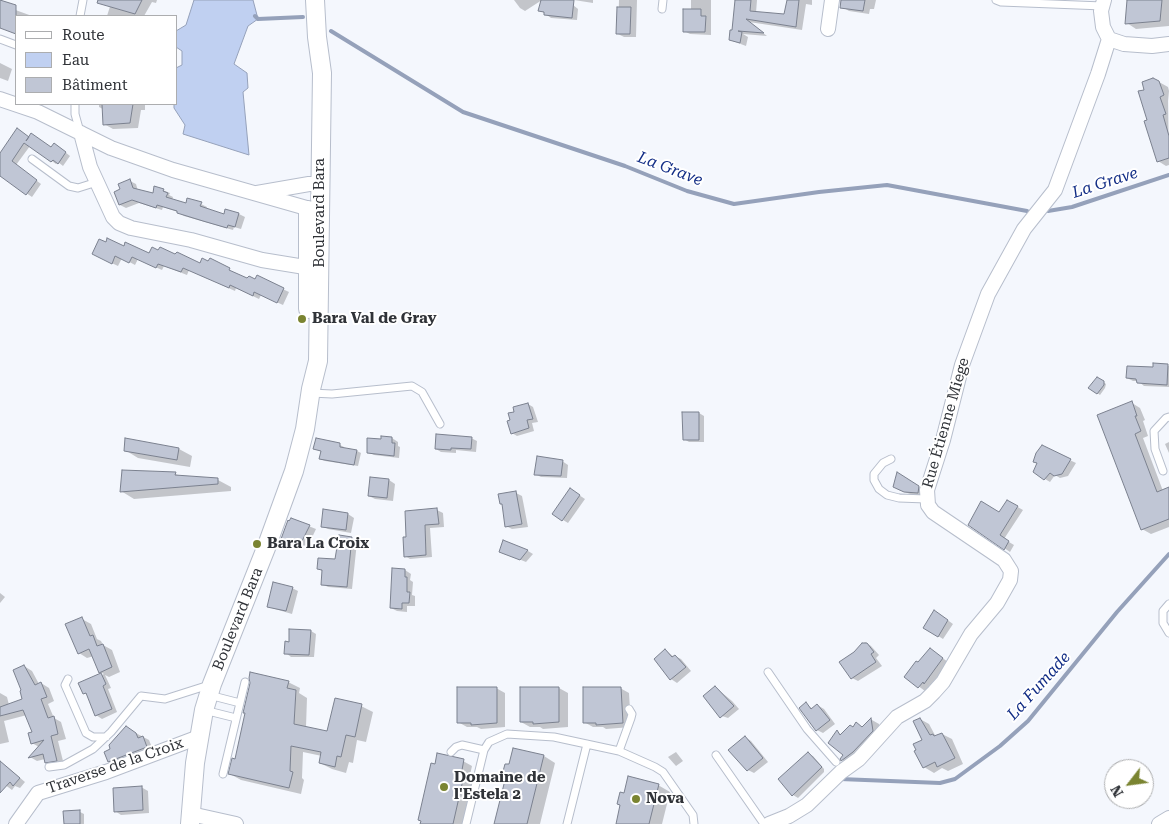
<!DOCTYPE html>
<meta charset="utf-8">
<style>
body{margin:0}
#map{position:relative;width:1169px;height:824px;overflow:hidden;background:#f4f7fd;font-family:"Roboto Serif",serif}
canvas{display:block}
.legend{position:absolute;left:15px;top:15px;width:162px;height:90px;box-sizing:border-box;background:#fff;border:1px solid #acadaf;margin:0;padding:6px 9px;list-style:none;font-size:15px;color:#303338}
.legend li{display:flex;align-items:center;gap:10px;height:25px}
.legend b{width:25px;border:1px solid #acadaf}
.north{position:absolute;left:1104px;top:759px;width:50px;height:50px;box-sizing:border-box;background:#fff;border:1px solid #acadaf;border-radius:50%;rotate:240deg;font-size:14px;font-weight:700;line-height:20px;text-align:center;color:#303338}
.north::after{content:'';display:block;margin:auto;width:18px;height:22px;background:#7a8431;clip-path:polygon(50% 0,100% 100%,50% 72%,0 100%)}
</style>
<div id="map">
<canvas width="1169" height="824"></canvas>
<ul class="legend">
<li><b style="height:6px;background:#fff"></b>Route</li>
<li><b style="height:14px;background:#c0d0f1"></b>Eau</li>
<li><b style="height:14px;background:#c0c6d5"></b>Bâtiment</li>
</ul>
<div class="north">N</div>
</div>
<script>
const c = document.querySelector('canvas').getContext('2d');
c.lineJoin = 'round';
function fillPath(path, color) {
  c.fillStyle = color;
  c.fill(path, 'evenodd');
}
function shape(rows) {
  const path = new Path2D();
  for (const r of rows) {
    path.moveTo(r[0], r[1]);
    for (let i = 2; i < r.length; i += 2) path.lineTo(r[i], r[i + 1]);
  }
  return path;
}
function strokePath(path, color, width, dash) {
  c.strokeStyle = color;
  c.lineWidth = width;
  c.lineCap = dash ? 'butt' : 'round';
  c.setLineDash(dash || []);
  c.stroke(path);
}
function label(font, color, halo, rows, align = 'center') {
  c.font = font + ' "Roboto Serif",serif';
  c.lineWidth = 4;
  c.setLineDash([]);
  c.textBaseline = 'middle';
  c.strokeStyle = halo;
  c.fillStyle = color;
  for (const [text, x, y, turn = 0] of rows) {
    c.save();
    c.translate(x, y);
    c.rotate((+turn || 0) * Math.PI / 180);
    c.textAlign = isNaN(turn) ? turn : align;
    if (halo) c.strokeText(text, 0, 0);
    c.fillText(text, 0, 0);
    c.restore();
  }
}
const water = shape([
 [194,0,253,0,258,19,248,26,234,64,247,73,248,88,243,92,249,155,183,134,185,125,174,108,174,104,176,104,176,68,182,65,182,51,176,47,176,31,186,25,194,0]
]);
fillPath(water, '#c0d0f1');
strokePath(water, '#95a1ba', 1);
fillPath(shape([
 [0,0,10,8,32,16,16,16,16,25,0,19],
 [112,0,157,0,156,3,152,2,144,16,107,16],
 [514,0,542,0,525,11,520,8],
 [574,0,593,0,593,3],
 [619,0,637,0,636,37,624,37,618,34],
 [691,0,717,0,711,0,711,35,690,34,684,31,691,11],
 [736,0,757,0,756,13,786,15,788,0,812,0,812,5,806,4,802,30,749,22,767,36,743,34,748,37,746,46,730,40,733,32],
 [845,0,876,0,874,9,870,9,869,14,849,11,844,8],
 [1128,0,1169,0,1169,26,1136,29,1127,23],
 [573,5,578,9,577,20,551,18,540,10],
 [0,63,12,69,8,81,0,78],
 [1159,82,1168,87,1169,91,1168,101,1169,165,1166,166,1158,161,1148,120,1145,90],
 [99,104,145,104,145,110,141,110,138,128,113,129,104,124,103,109,99,107],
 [30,138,52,149,60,148,70,156,63,166,58,162,56,164,30,146,16,165,41,184,32,197,0,175,0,152,1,153],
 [130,181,136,184,138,191,154,195,155,187,170,193,169,195,173,197,172,200,187,204,201,204,207,207,206,210,224,215,239,214,245,217,241,229,234,227,233,230,184,216,178,212,163,207,162,210,139,203,126,208,120,205,116,192,122,190],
 [124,247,149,254,200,264,209,263,210,260,248,280,256,280,257,277,289,292,283,305,261,295,259,299,236,288,235,291,189,270,187,275,164,266,162,270,138,259,135,265,122,258,118,266,99,257],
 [1167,365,1169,366,1169,387,1144,386,1138,381,1133,381,1127,378],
 [1098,378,1106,384,1105,388,1100,395,1090,388],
 [1132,403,1140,408,1145,420,1143,421,1148,436,1143,438,1163,491,1169,489,1169,527,1151,534,1142,529],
 [528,404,533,407,538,422,532,423,534,431,517,436,512,433,515,412],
 [684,413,699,413,704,416,704,442,689,442,684,439],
 [392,438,398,442,398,446,400,447,399,458,374,455,368,452,382,440],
 [471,438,477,441,476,452,456,450,456,453,441,452,436,449],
 [1169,442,1169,453,1165,444],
 [340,445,344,447,344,449,357,451,361,453,358,466,325,461,320,459,322,452,315,449],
 [1042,447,1076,463,1068,476,1060,478,1055,475,1050,482,1045,479],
 [179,449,192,456,190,467,138,458,125,450],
 [562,461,568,465,567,478,541,477,535,474],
 [175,474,180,476,218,480,231,487,231,491,134,499,121,491],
 [898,474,924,490,923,496,910,494,899,490],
 [389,480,395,484,393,501,375,499,369,496],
 [516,493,522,496,528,527,512,529,506,526,503,505,501,504],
 [576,493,585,499,568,523,563,520],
 [1007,501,1023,510,1004,539,1014,545,1010,552,970,525,1000,514],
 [437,510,443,513,444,527,430,528,432,557,410,559,405,556,404,539],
 [348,514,354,518,351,533,328,529,322,526],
 [291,519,316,529,308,546,295,545,282,539],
 [352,539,357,542,352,589,328,587,322,584,323,572,318,568,336,560],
 [504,541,528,551,533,554,526,562,506,554],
 [393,570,405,570,411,574,410,580,413,582,412,595,415,596,415,606,407,606,407,612,397,611,391,608],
 [292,588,298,591,292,614,275,609,269,606],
 [0,593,5,597,0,603],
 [939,614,953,624,943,639,924,627],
 [82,619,91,624,97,639,101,641,103,645,112,650,120,672,109,677,105,675,111,688,108,689,117,712,102,719,96,715,88,695,84,693,79,684,104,674,100,672,94,656,87,658,79,653],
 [311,631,316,634,314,657,291,657,286,653,290,643],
 [865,642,871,646,879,655,876,658,882,666,858,681,852,678,855,653],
 [930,649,948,662,931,686,930,685,925,691,906,677],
 [665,650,674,657,675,656,681,659,691,671,677,683,671,679,655,659],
 [24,666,32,671,39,684,41,683,49,688,54,701,48,704,54,718,61,722,66,739,58,741,64,765,54,767,46,763,45,759,37,761,30,757,39,747,32,743,34,733,27,715,4,721,9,742,0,744,0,693,7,697,9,705,24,700],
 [288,682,300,688,299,693,307,698,306,727,328,732,361,706,373,712,366,742,357,740,353,763,349,762,346,773,332,769,320,763,322,756,303,752,302,778,304,780,301,794,241,780,230,774,236,760],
 [715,687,732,701,739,709,728,718,719,715],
 [496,688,505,693,505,727,481,729,477,727,467,727,458,722],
 [559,688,568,693,568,727,543,729,540,727,530,727,521,722],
 [620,688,629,693,631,727,606,729,603,727,593,727,584,722],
 [806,704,813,709,817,705,824,709,835,724,823,733,817,730],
 [920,719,929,724,936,737,942,734,952,739,963,764,948,771,942,768,934,773,924,767,923,740],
 [872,720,879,724,880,736,850,765,842,760,845,755,837,732,842,735,853,728,863,728],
 [132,731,149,740,153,750,115,765,109,761,112,750],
 [745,737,751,741,768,762,754,773,748,770],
 [514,749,544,756,555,763,540,824,495,824],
 [676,752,683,761,676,766,668,757],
 [808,754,813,756,824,769,824,772,798,798,793,795],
 [0,761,25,782,20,788,15,786,12,790,0,781],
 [463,761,472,766,470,775,474,777,463,824,421,824],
 [658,785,670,792,662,824,617,824,624,794],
 [141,787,148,791,149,813,121,815,115,811],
 [80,812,84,814,84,824,65,824]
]), '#0003');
strokePath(shape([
 [255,16,258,19,303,17],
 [331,31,463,112,625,166,687,191,734,204,819,192,887,185,1027,211],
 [1048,211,1072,207,1169,175],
 [840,779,940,783,955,779,1000,746,1028,721,1117,612,1169,554]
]), '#95a1ba', 4);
const building = shape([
 [0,0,16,5,16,34,0,28,0,0],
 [98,0,142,0,135,14,97,3,98,0],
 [541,0,574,0,572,18,544,15,544,12,538,11,541,0],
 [735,0,751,0,750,11,784,14,787,0,799,0,796,27,746,19,764,33,738,31,742,32,740,43,729,40,730,30,732,30,735,0],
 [841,0,865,0,863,11,840,8,841,0],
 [1127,0,1162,0,1160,21,1125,24,1127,0],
 [617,7,631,7,630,34,616,34,617,7],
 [683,9,701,9,701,16,706,16,705,32,683,32,683,9],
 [1153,78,1159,81,1164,95,1160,97,1166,114,1163,115,1169,136,1169,158,1157,162,1144,121,1147,120,1138,91,1144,90,1142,82,1153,78],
 [102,104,133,104,130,123,103,125,102,104],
 [17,128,29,137,26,141,31,133,51,147,54,143,66,152,58,164,53,160,51,162,24,143,12,161,37,180,26,195,0,176,0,153,17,128],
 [130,179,133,188,153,193,154,186,164,189,163,191,168,193,166,197,186,203,187,198,202,202,200,206,224,214,225,209,239,213,235,227,228,225,227,228,203,221,177,213,177,211,157,205,156,208,132,200,119,205,114,192,120,189,118,184,130,179],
 [107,238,124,246,125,242,149,253,152,247,158,250,160,247,175,254,177,252,200,263,202,258,208,261,210,258,230,268,229,270,247,278,249,276,255,279,257,275,284,288,277,303,254,292,253,296,230,285,229,288,183,268,181,272,158,264,156,268,132,257,129,263,115,256,112,264,92,254,99,239,106,242,107,238],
 [1153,363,1168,364,1167,385,1137,383,1136,379,1126,378,1127,366,1153,367,1153,363],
 [1097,377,1104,381,1104,385,1097,394,1088,388,1097,377],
 [1132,401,1137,416,1135,416,1141,431,1135,434,1157,492,1169,487,1169,519,1141,530,1097,415,1132,401],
 [528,403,533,419,527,420,529,428,511,434,507,421,510,420,508,413,514,412,513,407,528,403],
 [682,412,699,412,699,440,683,440,682,412],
 [436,434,472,437,471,449,451,448,451,450,435,449,436,434],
 [381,436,392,437,392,443,395,443,394,456,367,453,367,438,381,439,381,436],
 [125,438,179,448,177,460,124,451,125,438],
 [316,438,340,443,340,447,357,450,354,465,319,459,321,451,313,449,316,438],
 [1042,445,1071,459,1062,474,1054,476,1050,473,1044,480,1033,472,1037,463,1033,462,1036,453,1042,445],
 [537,456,563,460,561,476,534,475,537,456],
 [122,470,176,472,175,475,218,478,218,484,120,492,122,470],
 [897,472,919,486,918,493,904,492,893,487,897,472],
 [370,477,389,479,387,498,368,496,370,477],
 [570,488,580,495,562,521,552,514,570,488],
 [516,491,522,524,505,527,502,504,500,504,498,494,516,491],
 [1007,500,1018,506,1000,535,1009,541,1004,550,968,525,981,501,999,512,1007,500],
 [437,508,439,524,425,525,426,555,404,557,403,537,406,537,405,511,437,508],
 [323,509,348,513,346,530,321,527,323,509],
 [291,518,310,525,301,543,287,542,281,539,288,520,289,521,291,518],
 [339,535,352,537,347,587,321,585,322,570,317,569,318,558,335,559,339,535],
 [503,540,528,550,520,560,499,552,503,540],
 [392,568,405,569,405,577,407,577,407,592,410,592,409,603,402,603,402,609,390,608,392,568],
 [273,582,293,587,286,611,267,607,273,582],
 [934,610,948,620,938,637,923,628,934,610],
 [82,617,90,636,93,635,97,646,103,644,112,667,99,673,89,649,78,654,65,624,82,617],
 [289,629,311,630,309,655,284,654,285,641,289,642,289,629],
 [862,643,867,643,874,652,871,654,876,662,851,679,839,662,854,652,862,643],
 [930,648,943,658,924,684,923,682,918,688,904,677,916,661,918,662,930,648],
 [665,649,672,657,675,655,686,667,670,680,654,659,665,649],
 [24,665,35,685,41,682,47,697,41,699,48,718,54,716,58,734,51,736,57,761,45,763,43,754,28,758,44,740,31,744,28,733,32,732,23,710,0,716,0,707,22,699,20,691,21,690,13,670,24,665],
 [250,672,289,681,287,688,296,690,294,724,327,731,335,698,362,704,355,737,346,735,341,757,337,756,335,767,319,763,321,752,291,746,290,771,293,772,289,788,228,774,232,758,235,759,245,713,243,713,250,683,249,678,250,672],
 [101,673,106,684,103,686,112,709,95,716,86,693,83,694,78,683,101,673],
 [715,686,734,706,720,718,703,696,715,686],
 [457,687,497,687,497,723,471,725,471,723,457,723,457,687],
 [520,687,559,687,559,722,533,724,533,722,520,722,520,687],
 [583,687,621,687,623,723,596,725,596,723,583,723,583,687],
 [806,702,811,709,817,704,830,720,816,731,799,708,806,702],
 [871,718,873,731,853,752,841,761,840,759,843,755,828,743,837,730,840,735,850,725,853,727,856,722,862,727,871,718],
 [920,718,930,735,933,734,934,736,942,733,955,758,937,767,935,762,923,768,914,751,916,750,913,744,922,740,913,721,920,718],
 [126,726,136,733,138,738,143,736,147,747,108,762,104,752,110,749,109,745,126,726],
 [745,736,763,758,747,771,728,750,745,736],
 [513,748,544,755,527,824,494,824,506,776,502,775,505,764,509,764,513,748],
 [808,752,822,767,792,796,778,779,808,752],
 [437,753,464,759,462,770,465,771,453,824,420,824,421,821,418,820,431,763,435,764,437,753],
 [0,761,20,778,13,786,10,782,0,793,0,761],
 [628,776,659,784,649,824,616,824,620,805,617,804,620,792,624,793,628,776],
 [142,786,143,810,114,812,113,788,142,786],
 [80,810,80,824,64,824,63,811,80,810]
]);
fillPath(building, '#c0c6d5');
strokePath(building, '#7b818f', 1);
const service = shape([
 [996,0,1001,2,1103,6],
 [662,9,663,0],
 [80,16,83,0],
 [0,39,16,45],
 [75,104,75,114,80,132],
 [32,159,69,186,78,188,97,182],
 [311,393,332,394,412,386,422,392,440,424],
 [891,459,883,463,874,474,874,480,879,489,887,495,899,498,926,499],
 [1163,471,1155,449,1154,431,1166,418,1169,417],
 [1169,604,1163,611,1163,623,1169,633],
 [768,672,807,729,836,762],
 [68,679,65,685,86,733,93,737,106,737],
 [209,695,240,703],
 [204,710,236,718],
 [619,751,655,767,663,772,693,815,694,824],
 [451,752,456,747,462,745,484,750],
 [716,755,764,824],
 [49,767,64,765,93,749,111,732,141,696,165,699,209,685],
 [223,774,245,682],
 [466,824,484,750,489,742,507,734,554,737,619,751,631,718,632,714,629,709],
 [567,824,587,744]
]);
const minor = shape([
 [828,29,832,0],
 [1109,39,1124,44,1152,46,1169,44],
 [0,99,38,112,111,148,173,170,317,211],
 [81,133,90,167,113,217,119,223,131,228,191,240,262,260,317,269],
 [257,193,309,184,320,184],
 [191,814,236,824],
 [16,824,38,793,106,772,199,737],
 [769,824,789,816,807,805,841,772,859,759,897,717,925,701,934,692,943,682,971,634,997,603,1010,580,1011,571,1004,560,933,512,928,505,927,490,943,440,962,365,988,294,1024,229,1055,190,1098,74,1109,39,1103,27,1101,11,1104,0],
 [1159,824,1169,818]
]);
const tertiary = shape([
 [308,309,308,210],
 [190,824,195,763,204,710,212,684,266,548,294,471,305,429,311,389,318,361,322,73,317,37,315,0]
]);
strokePath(service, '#b7becc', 9);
strokePath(minor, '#b7becc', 16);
strokePath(tertiary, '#b7becc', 20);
strokePath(service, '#fff', 7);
strokePath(minor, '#fff', 14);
strokePath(tertiary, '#fff', 18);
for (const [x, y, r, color] of [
 [302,319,5,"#7a8431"],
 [257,544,5,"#7a8431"],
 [444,787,5,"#7a8431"],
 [636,799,5,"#7a8431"]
]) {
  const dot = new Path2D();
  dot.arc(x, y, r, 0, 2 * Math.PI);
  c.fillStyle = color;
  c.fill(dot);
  strokePath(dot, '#fff', 2);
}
label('15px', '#303338', '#fff', [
 ["Boulevard Bara",320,213,-90],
 ["Rue Étienne Miege",946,423,-74],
 ["Boulevard Bara",238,619,-68],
 ["Traverse de la Croix",115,766,-19]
]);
label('bold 15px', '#303338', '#fff', [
 ["Bara Val de Gray",312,319],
 ["Bara La Croix",267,544],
 ["Domaine de",454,778],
 ["l'Estela 2",454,795],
 ["Nova",646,799]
], 'left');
label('italic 16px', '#122d86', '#fff', [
 ["La Grave",670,169,21],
 ["La Grave",1105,183,-18],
 ["La Fumade",1039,686,-48]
]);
</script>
